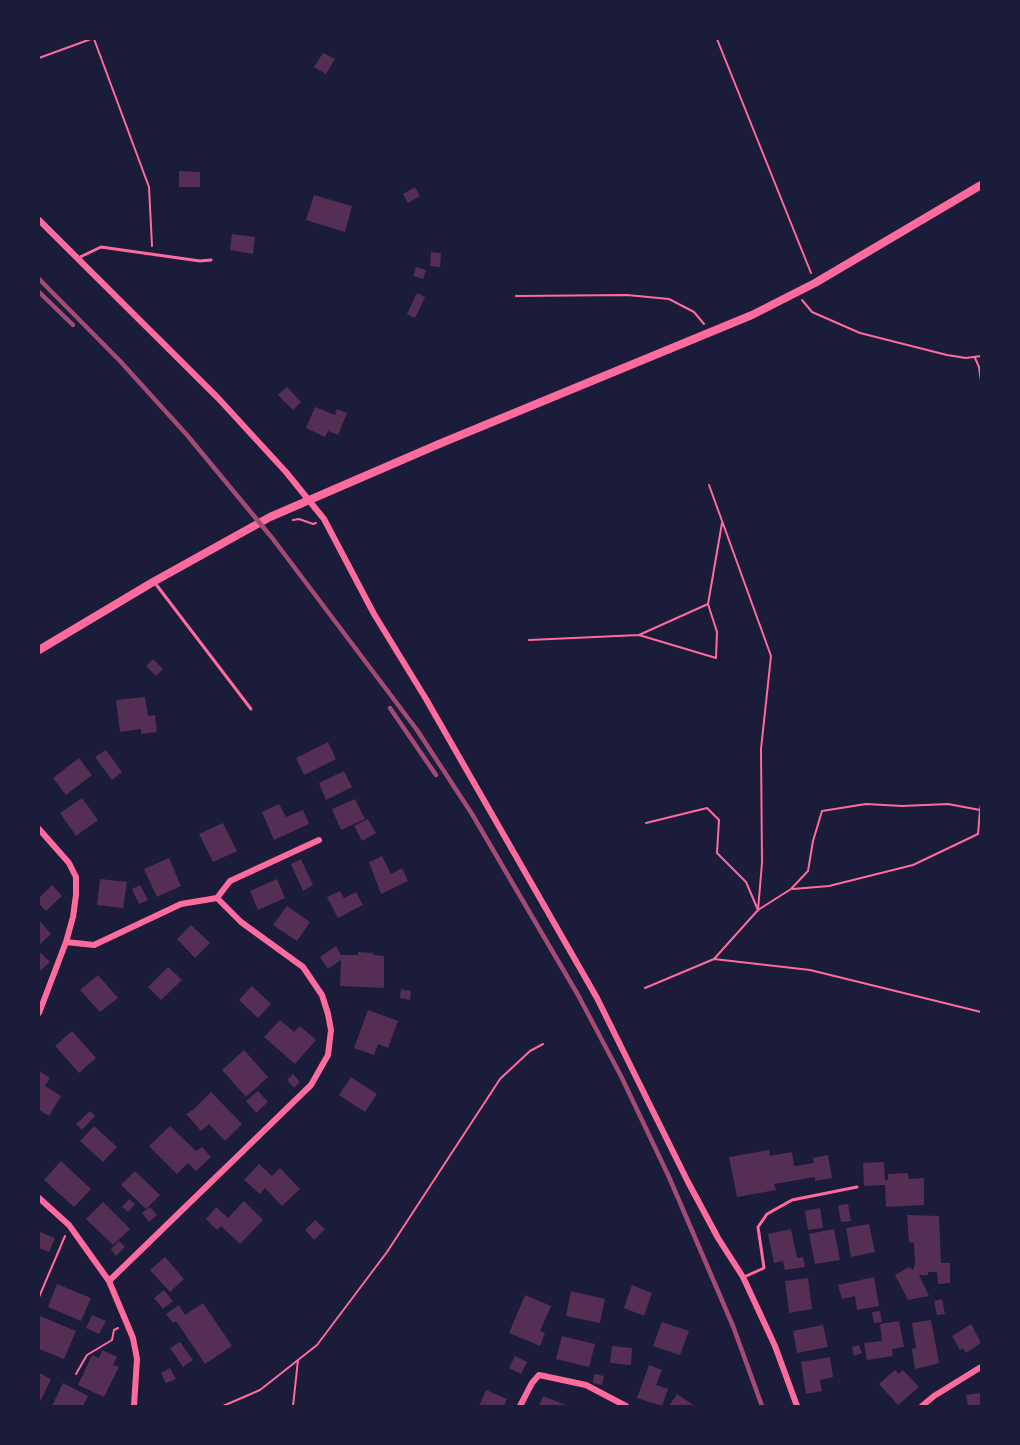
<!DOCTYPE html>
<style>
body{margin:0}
#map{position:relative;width:1020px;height:1445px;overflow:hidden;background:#1b1b3a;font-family:"Open Sans",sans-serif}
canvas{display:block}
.frame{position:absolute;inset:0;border:40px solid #1b1b3a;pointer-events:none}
</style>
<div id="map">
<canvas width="1020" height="1445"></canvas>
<div class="frame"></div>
</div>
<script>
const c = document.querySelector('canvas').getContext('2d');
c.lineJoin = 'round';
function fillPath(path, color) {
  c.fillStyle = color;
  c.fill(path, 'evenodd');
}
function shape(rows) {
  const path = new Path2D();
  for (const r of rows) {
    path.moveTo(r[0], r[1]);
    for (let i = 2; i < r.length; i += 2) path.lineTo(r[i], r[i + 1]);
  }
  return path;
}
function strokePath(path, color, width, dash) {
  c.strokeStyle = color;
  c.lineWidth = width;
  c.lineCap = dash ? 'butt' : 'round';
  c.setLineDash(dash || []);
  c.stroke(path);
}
fillPath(shape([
 [323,53,335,59,326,74,314,67],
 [179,171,200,172,200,187,179,187],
 [415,187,420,196,408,203,403,194],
 [314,195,352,206,345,232,306,220],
 [232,234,255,237,253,254,230,250],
 [431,252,441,253,440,267,430,266],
 [416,267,426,270,423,279,413,276],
 [417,293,425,297,415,318,407,314],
 [287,387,301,402,293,410,278,395],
 [315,407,335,415,337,409,347,413,338,435,328,431,325,437,306,428],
 [153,659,163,669,156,676,146,666],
 [145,697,148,716,155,715,157,732,141,734,141,729,120,732,116,700],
 [328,742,336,759,304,775,296,758],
 [106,750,122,772,112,780,95,757],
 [79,758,92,775,66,795,53,778],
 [344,771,352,787,326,800,319,783],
 [82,798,98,820,76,836,60,813],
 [355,799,365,819,341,830,332,809],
 [279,804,286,817,303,810,309,824,274,840,262,812],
 [368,819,376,833,362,841,354,826],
 [223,823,237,851,213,862,199,834],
 [382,856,391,874,402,868,408,881,381,894,369,862],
 [169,858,181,886,157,897,144,869],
 [301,859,313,885,303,891,291,864],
 [100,879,127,882,123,908,97,905],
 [277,879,285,898,258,910,250,891],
 [52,885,62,896,46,911,39,904,39,898],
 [140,885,148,900,139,904,132,889],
 [340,891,344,898,356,892,363,905,338,918,327,897],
 [287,906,310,922,297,941,273,925],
 [39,920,51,934,39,945],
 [191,925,210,943,195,958,177,939],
 [336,946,341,955,358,955,358,952,373,953,373,955,384,956,384,988,340,986,341,960,328,969,320,957],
 [41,953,50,962,39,972,39,954],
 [168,967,182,980,161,1000,148,987],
 [98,975,118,998,100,1012,80,990],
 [252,986,271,1004,258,1018,239,1000],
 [401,989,411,991,410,1000,400,998],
 [368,1010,398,1021,388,1048,378,1044,374,1055,354,1048],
 [280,1020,294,1032,300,1026,316,1040,295,1064,264,1037],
 [72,1031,96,1058,79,1073,55,1046],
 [244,1050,268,1077,246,1097,222,1070],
 [39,1071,50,1078,45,1086,61,1096,49,1116,39,1110],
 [293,1074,300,1082,294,1088,287,1080],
 [351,1077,377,1094,365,1112,339,1095],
 [258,1091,268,1102,256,1113,246,1101],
 [211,1092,242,1124,225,1141,209,1124,201,1131,186,1114,194,1109],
 [90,1111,95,1116,82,1130,76,1124],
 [94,1126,117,1147,103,1162,80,1141],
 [170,1126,196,1151,202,1147,211,1157,196,1171,188,1163,177,1174,149,1146],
 [769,1150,770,1156,792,1152,794,1166,814,1163,813,1158,828,1155,832,1178,815,1181,815,1177,774,1184,776,1190,737,1197,729,1157],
 [61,1161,91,1189,74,1207,44,1180],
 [884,1162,885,1180,888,1180,888,1174,908,1173,909,1179,924,1178,924,1205,886,1207,885,1185,864,1186,863,1163],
 [259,1164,272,1176,280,1168,300,1189,282,1206,265,1188,260,1194,244,1180],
 [135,1171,160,1195,146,1209,121,1185],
 [129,1199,135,1204,128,1212,122,1207],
 [244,1201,263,1220,240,1244,221,1226,217,1230,206,1219,216,1207,228,1218],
 [103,1202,130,1229,113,1245,86,1219],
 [845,1204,848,1204,851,1221,841,1222,838,1206],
 [150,1207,157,1215,149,1222,142,1213],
 [820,1208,823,1228,808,1230,805,1211],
 [907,1215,939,1216,941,1263,950,1263,950,1283,938,1284,937,1272,928,1272,928,1275,919,1275,929,1296,908,1300,895,1275,909,1267,913,1270,915,1264,914,1243,909,1242],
 [315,1220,325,1229,314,1240,305,1230],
 [869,1224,875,1252,851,1257,846,1228],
 [791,1229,797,1258,803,1257,805,1267,785,1270,783,1261,774,1263,768,1234],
 [834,1229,840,1260,815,1264,809,1234],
 [40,1232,55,1238,49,1252,39,1248],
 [119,1241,125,1247,116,1256,111,1249],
 [165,1257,184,1279,170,1292,150,1270],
 [874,1277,879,1306,857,1310,855,1296,842,1299,838,1285],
 [808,1278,812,1309,789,1313,785,1281],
 [57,1284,91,1298,81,1321,48,1307],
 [632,1285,652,1293,644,1316,624,1308],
 [164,1290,173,1301,163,1309,154,1298],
 [571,1291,605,1299,600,1323,566,1316],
 [525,1295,551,1306,540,1331,545,1333,540,1346,509,1333],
 [942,1299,945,1314,937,1315,934,1301],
 [203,1303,232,1346,205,1364,176,1321,173,1323,166,1314,179,1305,185,1315],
 [880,1311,882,1322,874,1323,872,1312],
 [92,1315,106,1321,99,1334,86,1328],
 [40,1316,76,1331,64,1359,39,1349],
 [931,1320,939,1363,915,1369,912,1349,916,1348,912,1323],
 [899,1321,904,1347,892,1349,893,1356,867,1360,864,1343,882,1341,880,1324],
 [662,1322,689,1331,680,1355,653,1346],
 [971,1324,981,1343,966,1353,963,1348,960,1350,952,1336],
 [823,1325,828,1347,797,1353,793,1331],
 [562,1336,595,1344,589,1367,556,1359],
 [180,1342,193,1360,183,1367,170,1348],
 [859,1345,862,1353,854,1356,852,1347],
 [612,1346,632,1348,631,1365,610,1363],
 [102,1350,117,1357,113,1365,119,1367,104,1397,78,1385,92,1355,99,1358],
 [515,1356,527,1362,521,1374,509,1368],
 [830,1357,833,1377,820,1380,822,1391,806,1394,801,1362],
 [649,1365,662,1370,656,1385,668,1389,662,1406,637,1398],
 [170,1368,176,1379,166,1383,161,1373],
 [895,1370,899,1374,903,1370,919,1387,898,1405,879,1384],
 [39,1373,51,1379,39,1404],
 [594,1374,604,1376,602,1385,593,1383],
 [63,1383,88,1396,83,1406,52,1406],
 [486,1390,507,1399,504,1406,479,1406],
 [981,1393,981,1406,968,1406,966,1395],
 [677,1394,695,1406,669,1406],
 [543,1396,568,1406,539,1406]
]), '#542f53');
strokePath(shape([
 [94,39,149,187,152,246],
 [717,39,811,273],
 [39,58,91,39],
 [516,296,627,295,669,299,694,312,704,324],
 [802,300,812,312,860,333,947,355,966,358,981,356],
 [975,358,979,367,981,381],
 [709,485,771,656,761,749,762,863,758,910,714,959],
 [293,520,299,519,313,524,316,523],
 [708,604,722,523],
 [529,640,639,635,716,658,717,632,708,604,639,635],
 [646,823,707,808,719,820,717,853,746,882,758,910,791,889,808,871,813,841,822,811,866,804,902,806,948,804,980,810,981,805],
 [793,889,829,886,913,865,978,834,980,810],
 [645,988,714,959,810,970,981,1012],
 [39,1297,65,1236],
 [76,1374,87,1355,112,1340,114,1330,118,1328],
 [223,1406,260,1390,317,1345,387,1252,500,1079,530,1051,543,1044],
 [293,1406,298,1360]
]), '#ff6b9d', 2);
strokePath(shape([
 [78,258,101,247,200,261,211,260],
 [155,583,251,709],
 [744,1277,764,1268,758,1227,767,1214,792,1200,857,1187]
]), '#ff6b9d', 3);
strokePath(shape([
 [39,220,218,398,286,472,324,519,374,614,426,699,597,998,688,1182,718,1238,743,1277,775,1346,797,1406],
 [39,829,69,863,76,877,76,895,73,917,66,942,39,1013],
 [217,898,230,881,319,840],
 [66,942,94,945,181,904,217,898,241,922,303,967,322,995,328,1014,331,1030,328,1055,311,1085,109,1281],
 [39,1198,69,1225,109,1281,133,1338,137,1359,134,1406],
 [520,1406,532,1383,539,1375,586,1385,626,1406],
 [922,1406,934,1396,981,1367]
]), '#ff6b9d', 6);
strokePath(shape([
 [39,650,153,582,270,517,439,444,752,315,815,283,981,185]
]), '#ff6b9d', 8);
strokePath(shape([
 [39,279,120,361,187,435,273,539,417,730,472,814,578,995,621,1076,669,1177,733,1326,762,1406],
 [39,292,73,325],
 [390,708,436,775]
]), '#a44b75', 4.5);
</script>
